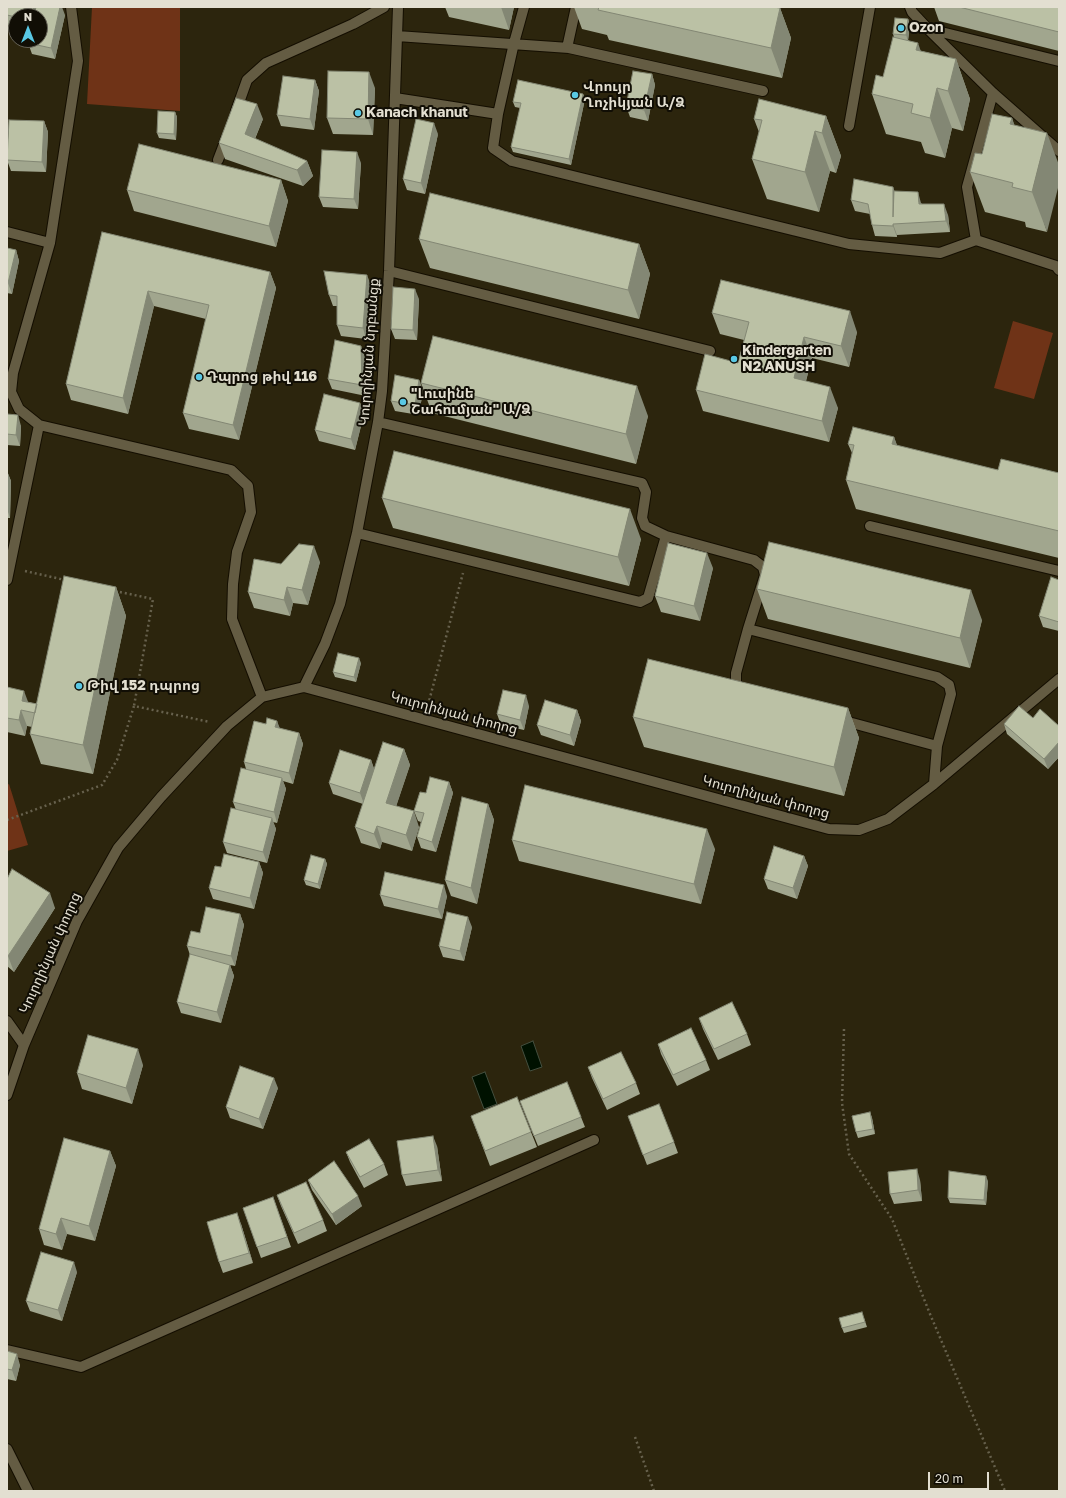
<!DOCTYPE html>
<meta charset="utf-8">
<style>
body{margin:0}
#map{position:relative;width:1066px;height:1498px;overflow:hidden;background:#2c250d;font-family:"Golos Text",sans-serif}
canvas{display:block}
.frame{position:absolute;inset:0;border:8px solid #e3dfd1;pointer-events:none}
.north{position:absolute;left:8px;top:8px;width:40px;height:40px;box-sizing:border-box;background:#110e05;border:1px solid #656257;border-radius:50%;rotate:0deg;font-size:11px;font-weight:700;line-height:16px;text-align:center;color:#e3dfd1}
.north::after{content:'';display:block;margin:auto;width:14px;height:18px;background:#59c8e4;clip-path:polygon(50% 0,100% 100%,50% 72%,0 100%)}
.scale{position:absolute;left:928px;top:1472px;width:61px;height:18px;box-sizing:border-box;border:2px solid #e3dfd1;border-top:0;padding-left:5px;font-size:12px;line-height:14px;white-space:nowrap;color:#e3dfd1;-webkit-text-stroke:3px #110e05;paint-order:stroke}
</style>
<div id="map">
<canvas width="1066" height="1498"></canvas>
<div class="frame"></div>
<div class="north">N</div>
<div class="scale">20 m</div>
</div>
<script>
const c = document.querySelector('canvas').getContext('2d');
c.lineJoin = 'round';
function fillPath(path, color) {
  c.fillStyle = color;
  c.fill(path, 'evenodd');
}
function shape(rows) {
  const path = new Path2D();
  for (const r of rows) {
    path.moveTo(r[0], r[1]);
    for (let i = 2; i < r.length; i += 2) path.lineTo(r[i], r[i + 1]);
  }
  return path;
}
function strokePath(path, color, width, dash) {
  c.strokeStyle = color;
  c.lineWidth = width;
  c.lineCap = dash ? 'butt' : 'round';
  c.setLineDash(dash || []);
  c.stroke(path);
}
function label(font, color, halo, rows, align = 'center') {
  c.font = font + ' "Golos Text","Noto Sans Armenian",sans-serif';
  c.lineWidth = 4;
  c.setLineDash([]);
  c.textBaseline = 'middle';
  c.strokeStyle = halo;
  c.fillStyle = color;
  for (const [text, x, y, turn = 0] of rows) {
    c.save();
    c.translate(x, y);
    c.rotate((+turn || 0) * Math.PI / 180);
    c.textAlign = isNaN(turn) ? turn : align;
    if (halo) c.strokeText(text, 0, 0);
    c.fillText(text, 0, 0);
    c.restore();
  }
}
fillPath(shape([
 [92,7,180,7,180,111,87,104],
 [1013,321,1053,333,1034,399,994,388],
 [9,784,28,845,7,851,7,785]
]), '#6f3317');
const water = shape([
 [533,1041,542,1067,530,1071,521,1046,533,1041],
 [485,1072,497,1104,484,1109,472,1077,485,1072]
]);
fillPath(water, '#010');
strokePath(water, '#444f3f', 1);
const minor = shape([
 [910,7,912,12,927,28,993,93,1059,151],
 [929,29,1059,61],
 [397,36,569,48,763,91],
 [567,48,576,7],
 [993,93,967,187,976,240,1056,266,1059,270],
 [395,98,498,114,493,148,512,161,849,244,940,253,976,240],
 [236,111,247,80,266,63,353,24,384,7],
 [498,114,514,43,524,7],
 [849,126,870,7],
 [218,160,226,139],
 [7,232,50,243],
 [389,271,710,351],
 [378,422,642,483,646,492,642,518,645,526,666,536,754,560,763,567,765,575,748,629,937,677,949,685,951,694,937,746,934,784],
 [39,425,231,470,248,486,251,512,237,552,233,584,232,619,262,697],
 [870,526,1059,571],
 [357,533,640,602,648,598,666,536],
 [7,580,39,425,19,409,11,392,13,373,50,243,78,61,71,7],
 [304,687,325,644,340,604,357,533,378,422,382,391,389,271,398,7],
 [743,692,736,683,736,673,748,629],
 [841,720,937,746],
 [7,1021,24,1045],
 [7,1095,24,1045,77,921,118,848,161,797,227,726,262,697,304,687,829,829,859,830,888,819,934,784,1059,679],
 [7,1350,81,1367,594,1140],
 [7,1449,28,1491]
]);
strokePath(minor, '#140e00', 12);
strokePath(shape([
 [25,571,65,580],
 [115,591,153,599,134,706],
 [428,705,463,573],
 [7,820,102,785,117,760,134,706,210,722],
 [844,1029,842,1103,849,1154,892,1219,930,1314,1005,1491],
 [635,1437,654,1491]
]), '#67614d', 2.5, [2, 3]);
strokePath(minor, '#645c43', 10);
fillPath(shape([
 [7,7,65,15,55,59,32,54,28,43,40,16,16,16,16,27,7,25],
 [445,7,514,7,509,30,449,17],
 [574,7,773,7,780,8,791,38,782,78,609,40,607,35,582,29],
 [934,7,1059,7,1059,51,939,21],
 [908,19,910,25,908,40,921,51,956,59,970,99,963,131,952,128,945,158,925,153,921,142,886,134,872,94,883,77,894,37,893,34],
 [652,74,655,85,648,121,630,117,626,106],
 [315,80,319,91,314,130,281,126,277,115],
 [375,88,373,135,333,134,327,118],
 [583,94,585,99,571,165,513,152,511,147,520,108,515,107,513,102],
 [175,112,177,117,176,140,159,138,157,133],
 [826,116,841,156,836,173,830,171,819,212,767,199,752,159,759,132,754,119],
 [1012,118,1014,125,1047,232,1026,227,1025,222,985,212,970,172,982,154],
 [263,119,255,139,307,161,313,176,303,186,225,159,219,143],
 [44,121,48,132,46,172,11,171,7,160],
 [438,134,425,194,407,190,403,179],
 [361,163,358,209,323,207,319,197],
 [281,180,288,201,276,247,134,211,127,190],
 [893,187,894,192,921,203,922,204,948,215,950,232,897,235,897,237,875,236,872,225,870,214,855,211,851,200],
 [102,232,270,272,276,288,239,440,189,429,183,413,206,319,154,306,128,414,71,400,66,384],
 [419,239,639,244,650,274,639,319,430,268],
 [7,248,16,250,19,261,12,294,7,293],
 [371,285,366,339,341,336,337,325,337,306,333,306,329,295],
 [419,299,417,340,395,339,391,329],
 [712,313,857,332,849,367,812,358,806,381,838,408,829,442,703,411,696,390,738,363,744,340,720,334],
 [365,357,366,396,332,389,328,379],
 [419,380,423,390,419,415,395,411,391,401],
 [421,383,648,416,636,464,432,413],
 [360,403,364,414,355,450,319,441,315,430],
 [7,414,21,426,20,446,7,445],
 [894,437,897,446,998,470,1059,473,1059,558,856,509,846,480,852,453,848,444],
 [7,471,11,481,10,518,7,518],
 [382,498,641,539,629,586,393,528],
 [320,562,308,605,293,603,290,616,254,608,248,592,281,564],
 [713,568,700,621,661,612,655,596],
 [1059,580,1059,631,1043,627,1039,616],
 [116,587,126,616,93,774,41,764,30,734,32,727,27,726,25,736,7,732,7,687,28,702,37,704],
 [757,589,982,620,970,668,768,619],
 [361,663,356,682,335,677,333,672],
 [529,706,524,730,501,725,497,714],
 [848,708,859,738,844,796,644,747,633,717],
 [577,710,581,721,574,746,541,735,537,725],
 [1033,718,1059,726,1059,757,1048,769,1007,734,1004,724],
 [277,721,279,728,299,733,303,744,293,784,283,781,286,789,277,823,273,822,276,829,267,863,227,853,223,842,236,810,233,802,246,769,244,762,266,724],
 [404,749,410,765,396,806,419,827,412,851,382,842,380,849,361,843,355,827,363,804,333,794,329,783,371,760,374,769],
 [449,782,453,793,436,852,421,848,417,837,421,822,418,821,414,811,426,793],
 [488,804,494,820,477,904,451,896,445,880],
 [512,840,715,849,701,904,519,861],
 [804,856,808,866,797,899,768,889,764,879],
 [325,859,327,864,320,889,306,885,304,880],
 [259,862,263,873,254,909,213,899,209,888,221,867],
 [7,879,55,908,14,972,7,966],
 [380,895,447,896,442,919,384,906],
 [240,914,244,925,235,966,230,965,234,976,221,1023,181,1013,177,1002,190,955,187,946],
 [472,927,464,961,443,957,439,946],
 [699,1018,747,1034,751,1045,718,1060,703,1029],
 [658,1044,706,1060,710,1070,677,1086,661,1054],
 [143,1065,132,1104,82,1089,77,1073],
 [588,1067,636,1083,640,1094,607,1110,592,1078],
 [278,1088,263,1129,230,1118,226,1107],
 [520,1101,581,1117,585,1127,538,1146],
 [870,1112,872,1118,875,1134,858,1138,856,1132],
 [471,1116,531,1132,537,1147,490,1166],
 [628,1116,674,1142,678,1153,647,1165],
 [437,1146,442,1181,406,1186,402,1175],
 [110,1151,116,1166,95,1241,67,1234,62,1250,44,1245,39,1229],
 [346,1152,384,1164,388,1175,364,1188,350,1162],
 [308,1180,362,1206,336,1225,312,1190],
 [920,1180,922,1201,894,1204,890,1194],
 [988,1181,986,1205,950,1203,948,1198],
 [277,1195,323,1220,327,1231,298,1244,281,1206],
 [273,1197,291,1247,261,1258,243,1208],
 [241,1224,253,1263,223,1273,219,1262],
 [77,1272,62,1321,30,1311,26,1301],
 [864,1318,867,1327,844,1333,842,1328],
 [7,1351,20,1365,16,1381,7,1379]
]), '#a1a68e');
fillPath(shape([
 [34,7,39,7,38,16,32,16],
 [60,7,62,7,65,15,55,59,51,48],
 [501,7,514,7,509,30],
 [780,8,791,38,782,78,771,48],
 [908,19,910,25,908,41,906,35],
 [918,43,932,83,916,50],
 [956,59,970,99,963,131,948,91],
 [369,72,375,88,373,135,368,119],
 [652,74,655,85,648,121,644,110],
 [315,80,319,91,314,130,310,119],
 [937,88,952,128,945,158,930,118],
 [583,94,585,99,571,165,569,159],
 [257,104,263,119,250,150,245,134],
 [175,112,177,117,176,140,174,134],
 [826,116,841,156,836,173,822,133],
 [1012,118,1026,158,1010,124],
 [44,121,48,132,46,172,42,162],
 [434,123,438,134,425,194,421,183],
 [815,131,830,171,819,212,805,172],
 [1047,133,1059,165,1059,184,1047,232,1032,192],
 [357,152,361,163,358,209,354,199],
 [307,161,313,176,303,186,297,170],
 [281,180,288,201,276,247,269,226],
 [893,187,897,198,893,217],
 [918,192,921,203,923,215,919,204],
 [944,204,948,215,950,232,946,221],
 [893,224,897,235,897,237,893,226],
 [639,244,650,274,639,319,628,290],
 [16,250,19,261,12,294,8,283],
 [270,272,276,288,239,440,233,425],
 [367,275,371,285,366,339,363,328],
 [415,289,419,299,417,340,413,330],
 [148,291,154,306,128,414,123,398],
 [850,311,857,332,849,367,841,346],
 [804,337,812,358,801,399,794,378],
 [361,346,365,357,366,396,362,385],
 [419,380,423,390,419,415,415,405],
 [637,386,648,416,636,464,626,434],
 [830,387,838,408,829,442,822,421],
 [360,403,364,414,355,450,351,439],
 [18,415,21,426,20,446,16,435],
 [894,437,905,466,892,444],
 [7,471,11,481,10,518,7,509],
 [630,509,641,539,629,586,618,557],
 [314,546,320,562,308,605,302,590],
 [707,553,713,568,700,621,694,606],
 [116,587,126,616,93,774,83,745],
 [287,587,293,603,290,616,284,600],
 [971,590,982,620,970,668,960,638],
 [359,658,361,663,356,682,354,677],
 [24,691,30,707,22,701],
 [526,695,529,706,524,730,520,720],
 [848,708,859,738,844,796,834,767],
 [21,710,27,726,25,736,19,720],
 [577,710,581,721,574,746,570,735],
 [277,721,281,731,275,727],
 [299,733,303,744,293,784,289,773],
 [1059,742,1059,757,1048,769,1044,759],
 [404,749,410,765,392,819,386,803],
 [371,760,375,771,364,804,360,793],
 [282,778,286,789,277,823,274,812],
 [449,782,453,793,436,852,432,842],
 [488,804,494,820,477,904,471,888],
 [414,811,419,827,412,851,406,835],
 [272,818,276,829,267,863,263,852],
 [377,826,382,842,380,849,374,834],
 [707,829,715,849,701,904,694,884],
 [804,856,808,866,797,899,793,888],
 [325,859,327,864,320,889,318,884],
 [259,862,263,873,254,909,250,898],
 [444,885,447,896,442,919,438,909],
 [50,893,55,908,14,972,8,956],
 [240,914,244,925,235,966,231,956],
 [468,917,472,927,464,961,460,951],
 [230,965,234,976,221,1023,217,1012],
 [138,1049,143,1065,132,1104,126,1088],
 [274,1078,278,1088,263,1129,259,1119],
 [870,1112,872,1118,875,1134,873,1129],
 [433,1136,437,1146,442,1181,438,1170],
 [110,1151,116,1166,95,1241,89,1226],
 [917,1169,920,1180,922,1201,918,1190],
 [986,1176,988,1181,986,1205,984,1200],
 [358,1196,362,1206,336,1225,332,1214],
 [237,1213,241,1224,253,1263,249,1253],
 [61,1218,67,1234,62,1250,56,1234],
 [74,1262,77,1272,62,1321,58,1310],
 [17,1354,20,1365,16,1381,12,1370]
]), '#838774');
const building = shape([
 [7,7,34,7,32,16,16,16,16,17,7,15,7,7],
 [36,7,60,7,51,48,28,43,28,40,40,40,40,16,34,16,36,7],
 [599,7,773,7,780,8,771,48,598,10,599,7],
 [959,7,1059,7,1059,32,959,7],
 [895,18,908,19,906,35,893,34,895,18],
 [893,37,918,43,916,50,956,59,948,91,937,88,930,118,911,113,913,104,872,94,876,75,883,77,893,37],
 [328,71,369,72,368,119,327,118,328,71],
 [633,71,652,74,644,110,626,106,633,71],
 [283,76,315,80,310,119,277,115,283,76],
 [518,80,583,94,569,159,511,147,521,103,513,102,518,80],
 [236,98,257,104,245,134,307,161,297,170,219,143,236,98],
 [759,99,826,116,822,133,815,131,805,172,752,159,762,120,754,119,759,99],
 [158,111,175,112,174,134,157,133,158,111],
 [992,114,1012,118,1010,124,1047,133,1032,192,1012,187,1013,183,970,172,975,153,982,154,992,114],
 [416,119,434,123,421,183,403,179,416,119],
 [9,120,44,121,42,162,7,160,9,120],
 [139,144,281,180,269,226,127,190,139,144],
 [322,150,357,152,354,199,319,197,322,150],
 [854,179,893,187,893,217,894,191,918,192,919,204,944,204,946,221,893,224,893,226,872,225,868,204,851,200,854,179],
 [430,193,639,244,628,290,419,239,430,193],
 [102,232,270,272,233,425,183,413,209,305,148,291,123,398,66,384,102,232],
 [7,248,16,250,8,283,7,283,7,248],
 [324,271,367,275,363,328,337,325,337,296,329,295,324,271],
 [721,280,850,311,841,346,804,337,794,378,830,387,822,421,696,390,705,354,738,363,749,322,712,313,721,280],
 [393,287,415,289,413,330,391,329,393,287],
 [433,336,637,386,626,434,421,383,433,336],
 [335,340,361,346,362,385,328,379,335,340],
 [395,375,419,380,415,405,391,401,395,375],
 [324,394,360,403,351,439,315,430,324,394],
 [7,414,18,415,16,435,7,434,7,414],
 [853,427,894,437,892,444,998,470,1001,459,1059,473,1059,531,846,480,854,445,848,444,853,427],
 [394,451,630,509,618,557,382,498,394,451],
 [769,542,971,590,960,638,757,589,769,542],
 [668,543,707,553,694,606,655,596,668,543],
 [299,544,314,546,302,590,287,587,284,600,248,592,254,559,281,564,299,544],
 [64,576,116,587,83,745,30,734,64,576],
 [1051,577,1059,580,1059,622,1039,616,1051,577],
 [338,653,359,658,354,677,333,672,338,653],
 [648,659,848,708,834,767,633,717,648,659],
 [7,687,24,691,22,701,37,704,35,713,21,710,19,720,7,718,7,687],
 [503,690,526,695,520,720,497,714,503,690],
 [545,700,577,710,570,735,537,725,545,700],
 [1019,706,1033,718,1040,709,1059,726,1059,742,1044,759,1004,724,1019,706],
 [267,718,277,721,275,727,299,733,289,773,244,762,254,721,266,724,267,718],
 [383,742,404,749,386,803,414,811,406,835,377,826,374,834,355,827,383,742],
 [340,750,371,760,360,793,329,783,340,750],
 [241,768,282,778,274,812,233,802,241,768],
 [430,777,449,782,432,842,417,837,424,813,414,811,420,792,426,793,430,777],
 [525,785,707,829,694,884,512,840,525,785],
 [462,797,488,804,471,888,445,880,462,797],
 [231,808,272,818,263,852,223,842,231,808],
 [774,846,804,856,793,888,764,879,774,846],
 [224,854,259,862,250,898,209,888,215,866,221,867,224,854],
 [311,855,325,859,318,884,304,880,311,855],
 [12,869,50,893,8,956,7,955,7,879,12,869],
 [385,872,444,885,438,909,380,895,385,872],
 [206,907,240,914,231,956,187,946,191,931,200,933,206,907],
 [447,912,468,917,460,951,439,946,447,912],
 [190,954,230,965,217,1012,177,1002,190,954],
 [732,1002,747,1034,714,1049,699,1018,732,1002],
 [691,1028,706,1060,673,1075,658,1044,691,1028],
 [88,1035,138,1049,126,1088,77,1073,88,1035],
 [621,1052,636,1083,603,1099,588,1067,621,1052],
 [240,1066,274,1078,259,1119,226,1107,240,1066],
 [567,1082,581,1117,534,1136,520,1101,567,1082],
 [517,1097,531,1132,485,1151,471,1116,517,1097],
 [659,1104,674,1142,643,1155,628,1116,659,1104],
 [870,1112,873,1129,856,1132,852,1116,870,1112],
 [433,1136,438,1170,402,1175,397,1141,433,1136],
 [64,1138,110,1151,89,1226,61,1218,56,1234,39,1229,64,1138],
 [369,1139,384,1164,360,1177,346,1152,369,1139],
 [334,1161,358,1196,332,1214,308,1180,334,1161],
 [917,1169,918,1190,890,1194,888,1172,917,1169],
 [949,1171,986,1176,984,1200,948,1198,949,1171],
 [306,1182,323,1220,294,1233,277,1195,306,1182],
 [273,1197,287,1237,257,1247,243,1208,273,1197],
 [237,1213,249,1253,219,1262,207,1222,237,1213],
 [41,1252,74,1262,58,1310,26,1301,41,1252],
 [862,1312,865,1322,842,1328,839,1318,862,1312],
 [7,1351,17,1354,12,1370,7,1369,7,1351]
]);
fillPath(building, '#bbc1a5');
strokePath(building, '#838774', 1);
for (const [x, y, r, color] of [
 [901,28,4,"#59c8e4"],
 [575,95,4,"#59c8e4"],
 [358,113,4,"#59c8e4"],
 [734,359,4,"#59c8e4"],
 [199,377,4,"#59c8e4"],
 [403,402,4,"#59c8e4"],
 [79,686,4,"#59c8e4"]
]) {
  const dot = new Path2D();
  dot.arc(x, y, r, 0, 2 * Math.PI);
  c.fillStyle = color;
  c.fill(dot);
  strokePath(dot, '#110e05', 1.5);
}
label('bold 14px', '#e3dfd1', '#110e05', [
 ["Ozon",909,28],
 ["Վրույր",583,87],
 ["Ղոչիկյան Ա/Ձ",583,103],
 ["Kanach khanut",366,113],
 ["Kindergarten",742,351],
 ["N2 ANUSH",742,367],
 ["Դպրոց թիվ 116",207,377],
 ["\"Լուսինե",411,394],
 ["Շահումյան\" Ա/Ձ",411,410],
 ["Թիվ 152 դպրոց",87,686]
], 'left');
label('14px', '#e3dfd1', '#110e05', [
 ["Կուրղինյան նրբանցք",369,352,-86],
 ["Կուրղինյան փողոց",454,713,15],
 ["Կուրղինյան փողոց",766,797,15],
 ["Կուրղինյան փողոց",50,953,-66]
]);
</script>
